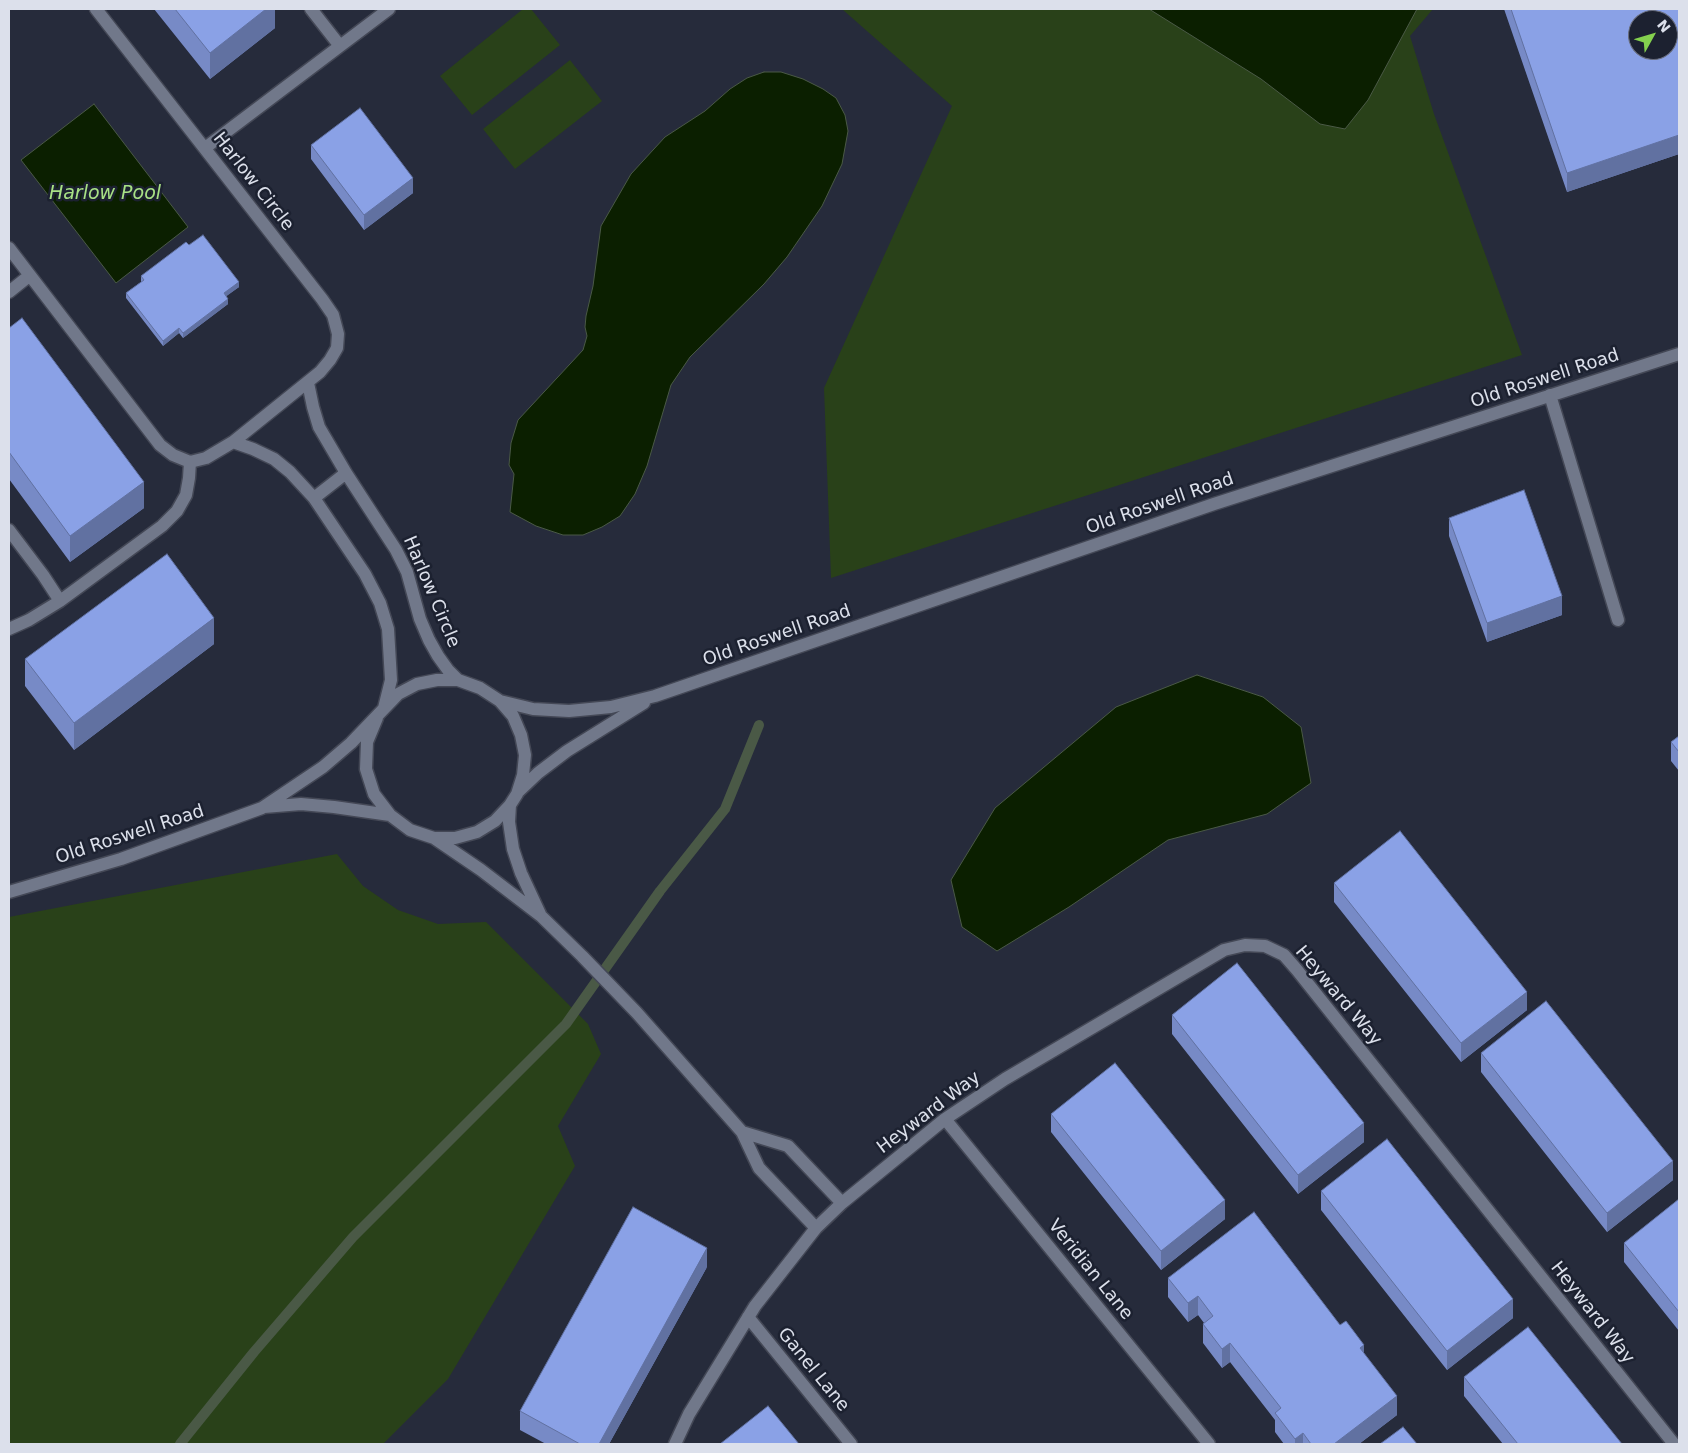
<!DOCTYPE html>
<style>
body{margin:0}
#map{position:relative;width:1688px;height:1453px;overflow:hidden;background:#262b3b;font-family:"DejaVu Sans",sans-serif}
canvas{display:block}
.frame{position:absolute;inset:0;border:10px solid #dce0eb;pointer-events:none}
.north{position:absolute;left:1628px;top:10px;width:50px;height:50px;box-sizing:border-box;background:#1c2130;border:1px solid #696d7b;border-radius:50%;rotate:51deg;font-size:14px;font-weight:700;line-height:20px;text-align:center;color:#dce0eb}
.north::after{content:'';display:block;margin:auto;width:18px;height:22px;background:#84d04e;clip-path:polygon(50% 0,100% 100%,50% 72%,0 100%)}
</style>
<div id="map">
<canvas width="1688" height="1453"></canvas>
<div class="frame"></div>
<div class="north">N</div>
</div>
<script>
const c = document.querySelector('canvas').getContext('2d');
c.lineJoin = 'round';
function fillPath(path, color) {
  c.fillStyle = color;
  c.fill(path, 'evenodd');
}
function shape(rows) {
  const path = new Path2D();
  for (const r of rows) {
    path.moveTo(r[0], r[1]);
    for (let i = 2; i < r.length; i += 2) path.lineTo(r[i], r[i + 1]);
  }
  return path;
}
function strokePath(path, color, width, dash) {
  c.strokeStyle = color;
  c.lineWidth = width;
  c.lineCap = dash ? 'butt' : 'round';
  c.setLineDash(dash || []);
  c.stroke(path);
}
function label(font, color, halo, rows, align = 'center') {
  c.font = font + ' "DejaVu Sans",sans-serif';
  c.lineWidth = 5;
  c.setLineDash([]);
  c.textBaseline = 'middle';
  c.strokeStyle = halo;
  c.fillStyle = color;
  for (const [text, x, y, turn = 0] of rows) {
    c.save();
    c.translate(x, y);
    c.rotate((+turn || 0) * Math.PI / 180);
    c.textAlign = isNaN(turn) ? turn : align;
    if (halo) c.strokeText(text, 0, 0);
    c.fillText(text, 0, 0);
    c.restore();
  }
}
fillPath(shape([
 [523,9,531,9,560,45,472,115,440,76],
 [842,9,1433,9,1410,36,1434,114,1522,355,831,578,824,388,952,106],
 [570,60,602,101,515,169,483,129],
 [337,854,363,886,398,910,438,924,486,922,588,1024,601,1054,558,1126,575,1166,448,1379,383,1444,9,1444,9,917]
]), '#294119');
const water = shape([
 [1149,9,1417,9,1368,100,1345,129,1320,124,1261,79,1149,9],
 [764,72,781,72,803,79,823,89,836,98,845,115,848,131,842,164,822,206,787,257,764,284,690,357,671,385,647,466,635,494,620,516,602,527,583,535,563,535,536,526,510,512,514,474,509,465,511,443,518,420,583,350,587,336,585,327,586,316,593,286,601,226,631,174,665,137,705,111,730,89,747,78,764,72],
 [94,104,188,227,116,283,21,160,94,104],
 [1197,675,1263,697,1301,727,1311,783,1267,814,1168,840,1069,907,997,951,962,927,951,880,995,808,1116,707,1197,675]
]);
fillPath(water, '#0b1f00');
strokePath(water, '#4a5946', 1);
strokePath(shape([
 [180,1444,254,1352,353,1237,566,1024,660,891,725,809,759,725]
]), '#4a5946', 10);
const minor = shape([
 [311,9,340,46],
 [205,148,389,9],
 [9,248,160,445,173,455,190,462,206,458,233,442,320,372,330,360,337,348,338,334,333,315,322,299,96,9],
 [9,292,29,276],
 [308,383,313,407,319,427,346,473,396,550,407,572,420,619,429,640,438,656,448,670,458,680],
 [1550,395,1618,620],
 [233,442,253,449,274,459,290,472,314,498,365,574,380,603,388,629,391,680,384,708],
 [314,498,346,473],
 [9,530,43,575,60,601],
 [9,629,29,620,60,601,162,526,177,511,186,495,189,478,190,462],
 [500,701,533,709,569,711,611,707,655,696,1214,504,1679,354],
 [518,792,538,773,567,751,644,703],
 [510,805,509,822,513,849,521,873,540,914],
 [264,807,301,804,334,807,390,815],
 [434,838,481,870,541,916,582,956,637,1013,742,1132,759,1168,816,1228],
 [9,892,121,859,262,808,323,767,351,743,398,694,417,684,437,680,458,680,480,688,500,701,513,716,521,735,525,755,523,775,517,794,510,805,495,821,477,832,455,838,434,838,410,830,390,815,374,794,366,769,367,742,377,718],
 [945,1119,1209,1444],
 [742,1132,788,1146,842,1203],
 [748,1317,851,1444],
 [675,1444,689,1414,755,1306,816,1228,842,1203,945,1119,1005,1079,1224,950,1245,945,1265,946,1284,955,1297,970,1674,1444]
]);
strokePath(minor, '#444856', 15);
strokePath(minor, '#71788a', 12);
fillPath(shape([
 [154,9,275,9,275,28,210,79],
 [1504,9,1679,9,1679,154,1567,192],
 [311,145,413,193,364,230,311,159],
 [189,245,239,287,226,296,228,304,183,338,179,333,163,346,126,298,126,293,141,282,141,276],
 [9,328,144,508,70,562,9,479],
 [1449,518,1562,615,1487,642,1449,536],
 [214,644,74,750,25,686,25,659],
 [1679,736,1679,771,1671,761,1671,742],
 [1334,883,1527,1010,1461,1062,1334,902],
 [1172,1015,1364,1142,1298,1194,1172,1034],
 [1481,1053,1673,1180,1607,1232,1481,1072],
 [1051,1114,1225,1219,1161,1270,1051,1132],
 [1321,1191,1513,1318,1447,1370,1321,1210],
 [1679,1199,1679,1331,1624,1262,1624,1243],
 [707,1267,609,1444,546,1444,520,1430,520,1411],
 [1168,1278,1340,1325,1364,1354,1397,1415,1359,1444,1284,1444,1275,1432,1275,1420,1230,1362,1222,1368,1203,1343,1203,1324,1204,1323,1198,1315,1188,1322,1168,1297],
 [1464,1377,1622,1444,1503,1444,1464,1396]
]), '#778ac6');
fillPath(shape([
 [266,9,275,9,275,28,210,79,210,53],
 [1679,135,1679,154,1567,192,1567,173],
 [413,178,413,193,364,230,364,215],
 [239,282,239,287,224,298,224,293],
 [228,299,228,304,183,338,183,333],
 [179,328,179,333,163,346,163,341],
 [144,482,144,508,70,562,70,536],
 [1562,596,1562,615,1487,642,1487,623],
 [214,618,214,644,74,750,74,723],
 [1527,992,1527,1010,1461,1062,1461,1043],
 [1364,1123,1364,1142,1298,1194,1298,1175],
 [1673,1161,1673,1180,1607,1232,1607,1213],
 [1225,1200,1225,1219,1161,1270,1161,1251],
 [707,1248,707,1267,609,1444,599,1444],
 [1198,1296,1198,1315,1188,1322,1188,1303],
 [1513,1299,1513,1318,1447,1370,1447,1351],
 [1230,1343,1230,1362,1222,1368,1222,1349],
 [1364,1345,1364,1364,1360,1348],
 [1397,1396,1397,1415,1359,1444,1334,1444],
 [1303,1433,1303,1444,1295,1444,1295,1439]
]), '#6171a1');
const building = shape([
 [175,9,266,9,210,53,175,9],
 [1511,9,1679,9,1679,135,1567,173,1511,9],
 [1638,20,1668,20,1668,50,1638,50,1638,20],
 [360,108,413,178,364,215,311,145,360,108],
 [203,235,239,282,224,293,228,299,183,333,179,328,163,341,126,293,144,280,141,276,186,242,189,245,203,235],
 [22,318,144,482,70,536,9,452,9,328,22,318],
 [1524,490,1562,596,1487,623,1449,518,1524,490],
 [167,554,214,618,74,723,25,659,167,554],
 [1679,736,1679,752,1671,742,1679,736],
 [1400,831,1527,992,1461,1043,1334,883,1400,831],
 [1237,963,1364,1123,1298,1175,1172,1015,1237,963],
 [1546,1001,1673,1161,1607,1213,1481,1053,1546,1001],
 [1115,1063,1225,1200,1161,1251,1051,1114,1115,1063],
 [1387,1139,1513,1299,1447,1351,1321,1191,1387,1139],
 [1679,1199,1679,1312,1624,1243,1679,1199],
 [633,1207,707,1248,599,1444,580,1444,520,1411,633,1207],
 [1254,1212,1340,1325,1346,1321,1364,1345,1360,1348,1397,1396,1334,1444,1311,1444,1303,1433,1295,1439,1275,1413,1281,1408,1230,1343,1222,1349,1203,1324,1213,1316,1198,1296,1188,1303,1168,1278,1254,1212],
 [1528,1327,1622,1444,1518,1444,1464,1377,1528,1327],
 [768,1406,799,1444,720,1444,768,1406],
 [1403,1427,1417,1444,1380,1444,1403,1427]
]);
fillPath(building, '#8aa1e6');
strokePath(building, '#6171a1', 1);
label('18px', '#dce0eb', '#1c2130', [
 ["Harlow Circle",253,182,52],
 ["Old Roswell Road",1545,379,-18],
 ["Old Roswell Road",1160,504,-19],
 ["Harlow Circle",431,592,67],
 ["Old Roswell Road",777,636,-19],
 ["Old Roswell Road",130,835,-18],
 ["Heyward Way",1338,996,50],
 ["Heyward Way",929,1113,-37],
 ["Veridian Lane",1090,1270,51],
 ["Heyward Way",1592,1313,52],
 ["Ganel Lane",813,1370,51]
]);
label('italic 19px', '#a8e185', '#1c2130', [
 ["Harlow Pool",105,194]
]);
</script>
